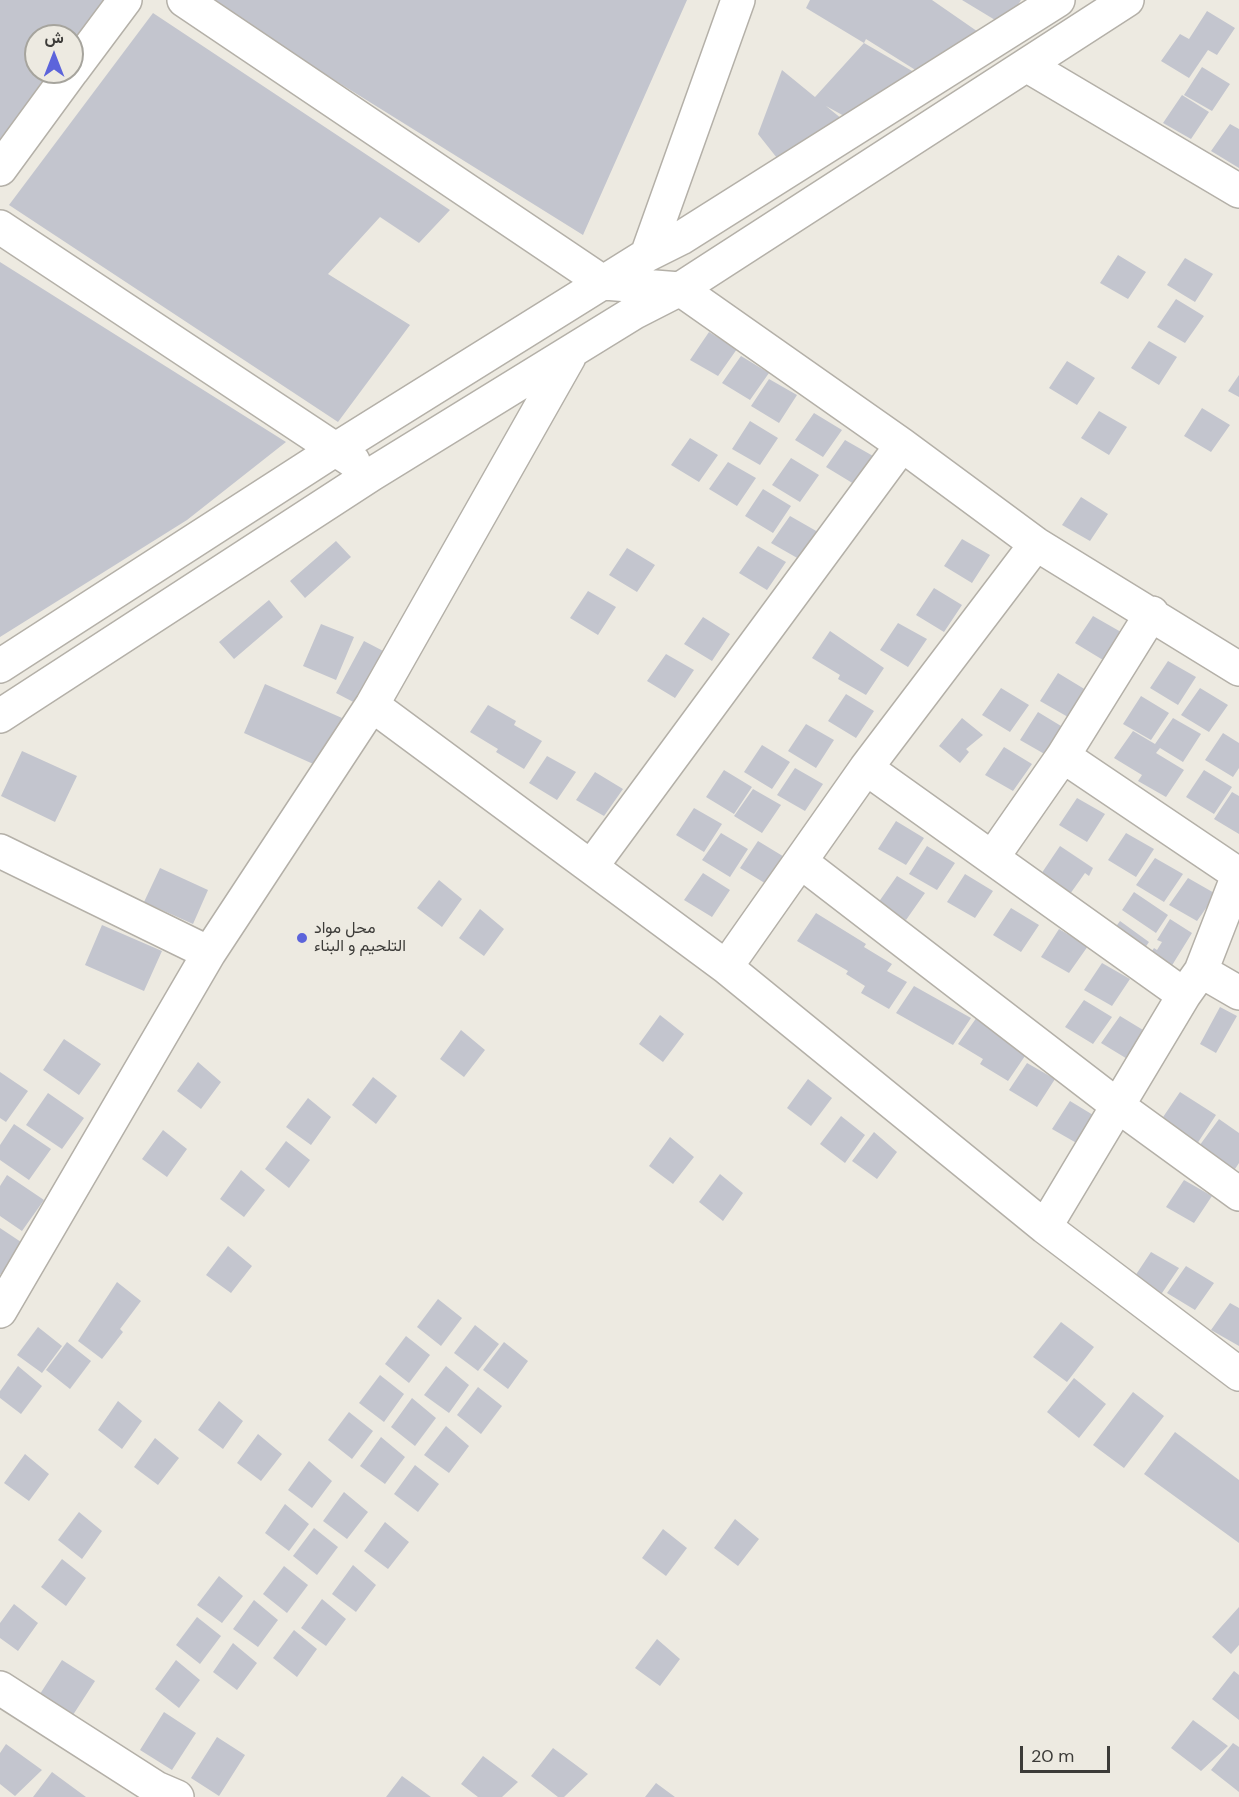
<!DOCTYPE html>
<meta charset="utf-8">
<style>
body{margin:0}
#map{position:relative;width:1239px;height:1797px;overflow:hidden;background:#edeae1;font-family:"DM Sans",Vazirmatn,sans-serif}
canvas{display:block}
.north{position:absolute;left:24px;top:24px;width:60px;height:60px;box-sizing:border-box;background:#edeae1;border:2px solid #a6a49d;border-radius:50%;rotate:0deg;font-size:16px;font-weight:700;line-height:24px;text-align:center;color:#3c3b38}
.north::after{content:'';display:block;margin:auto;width:21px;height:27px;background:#5c64db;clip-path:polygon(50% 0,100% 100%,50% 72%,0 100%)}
.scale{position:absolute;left:1020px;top:1746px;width:90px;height:27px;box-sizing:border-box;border:3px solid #3c3b38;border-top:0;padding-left:8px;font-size:18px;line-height:21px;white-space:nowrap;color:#3c3b38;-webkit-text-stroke:4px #edeae1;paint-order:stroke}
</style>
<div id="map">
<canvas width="1239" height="1797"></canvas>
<div class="north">ش</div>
<div class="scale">20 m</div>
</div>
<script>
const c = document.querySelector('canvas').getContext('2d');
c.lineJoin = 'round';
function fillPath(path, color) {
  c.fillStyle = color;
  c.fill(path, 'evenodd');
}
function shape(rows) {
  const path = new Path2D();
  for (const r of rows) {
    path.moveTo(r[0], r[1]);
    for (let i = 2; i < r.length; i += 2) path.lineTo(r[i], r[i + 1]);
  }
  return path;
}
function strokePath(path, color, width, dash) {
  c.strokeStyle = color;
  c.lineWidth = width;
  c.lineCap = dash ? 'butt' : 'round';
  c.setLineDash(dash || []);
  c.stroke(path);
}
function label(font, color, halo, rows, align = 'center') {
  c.font = font + ' "DM Sans",Vazirmatn,sans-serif';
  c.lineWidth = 5;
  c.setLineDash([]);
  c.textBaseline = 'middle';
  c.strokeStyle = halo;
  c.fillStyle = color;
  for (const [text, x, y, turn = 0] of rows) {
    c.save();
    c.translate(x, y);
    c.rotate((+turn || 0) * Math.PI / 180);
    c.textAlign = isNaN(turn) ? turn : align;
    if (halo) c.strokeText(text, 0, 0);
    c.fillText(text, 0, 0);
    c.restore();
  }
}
fillPath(shape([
 [0,0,115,0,72,59,72,36,36,36,36,72,62,72,0,157],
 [206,0,687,0,583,235],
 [810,0,932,0,984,36,925,76,866,39,864,43,806,8],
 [962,0,1021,0,1005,26],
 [1207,11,1235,28,1217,55,1208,50,1189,78,1161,61,1180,34,1189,39],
 [153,13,450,210,419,243,380,217,328,274,410,325,338,422,9,205],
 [864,43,919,75,846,117,826,106,842,119,777,158,758,134,782,70,815,97],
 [1202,67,1230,84,1212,111,1184,95],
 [1182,95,1209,112,1191,139,1163,123],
 [1230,124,1239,129,1239,168,1211,151],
 [1118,255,1146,272,1128,299,1100,283],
 [1185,258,1213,274,1195,302,1167,285],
 [0,262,286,442,187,520,0,637],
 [1176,299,1204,316,1185,343,1157,327],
 [709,332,737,349,718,376,690,360],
 [1149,341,1177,357,1159,385,1131,368],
 [741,356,769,373,750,400,722,383],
 [1067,361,1095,378,1077,405,1049,388],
 [1239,375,1239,397,1228,391],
 [769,379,797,395,779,423,751,406],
 [1202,408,1230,425,1211,452,1184,436],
 [1099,411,1127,427,1109,455,1081,438],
 [814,413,842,430,823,457,795,440],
 [750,421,778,438,760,465,732,449],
 [690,438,718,455,699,482,671,465],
 [845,440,873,456,854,484,826,467],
 [791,458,819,475,800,502,772,485],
 [728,462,756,478,737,506,709,489],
 [763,489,791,506,773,533,745,516],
 [1081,497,1108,514,1090,541,1062,525],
 [790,516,818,532,799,559,771,543],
 [962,539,990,555,972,583,944,566],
 [336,541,351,557,305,598,290,581],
 [758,546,786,562,767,590,739,573],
 [627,548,655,565,637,592,609,575],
 [934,588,962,605,944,632,916,615],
 [588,591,616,607,598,635,570,618],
 [269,600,283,617,234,659,219,642],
 [1093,616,1121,632,1103,660,1075,643],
 [703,617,730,634,712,661,684,644],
 [898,623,927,639,908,667,880,650],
 [321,624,354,637,336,680,303,666],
 [830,631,884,668,866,695,838,679,840,675,812,658],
 [364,641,389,654,361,706,336,693],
 [666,654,694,670,675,698,647,681],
 [1168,661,1196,677,1178,705,1150,688],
 [1058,673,1086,690,1068,717,1040,701],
 [265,684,342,718,320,767,244,733],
 [1001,688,1029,705,1010,732,982,715],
 [1200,688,1228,705,1209,732,1181,715],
 [846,694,874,711,856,738,828,721],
 [1141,696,1169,713,1151,740,1123,724],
 [488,705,516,721,514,725,542,741,524,769,496,752,498,749,470,732],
 [1038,712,1066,729,1048,756,1020,740],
 [962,718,983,735,966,749,969,752,960,763,939,746],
 [1173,718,1201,734,1183,762,1160,748,1156,753,1184,770,1166,797,1138,781,1142,775,1114,758,1133,731,1155,744],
 [806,724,834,740,816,768,788,751],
 [1223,733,1239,743,1239,768,1233,777,1205,760],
 [762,745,790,762,772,789,744,772],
 [1004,747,1032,764,1013,791,985,775],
 [22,751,77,776,55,822,1,796],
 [547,756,576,772,557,800,529,783],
 [795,768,823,784,805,811,777,795],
 [724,770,752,787,734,814,706,797],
 [1204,770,1232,787,1214,814,1186,797],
 [595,772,623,789,604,816,576,800],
 [753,789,781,805,762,833,734,816],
 [1232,792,1239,796,1239,834,1214,819],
 [1077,798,1105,814,1087,842,1059,825],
 [694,808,722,824,704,852,676,835],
 [896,821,924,838,906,865,878,849],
 [721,833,748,849,730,877,702,860],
 [1126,833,1154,849,1136,877,1108,860],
 [758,841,786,858,768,885,740,868],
 [927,846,955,863,937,890,909,874],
 [1060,846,1093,868,1089,876,1085,873,1070,894,1037,880],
 [1155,858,1183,874,1164,902,1136,885],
 [160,868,208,890,193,924,144,902],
 [703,873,730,890,712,917,684,900],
 [965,874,993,891,975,918,947,902],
 [897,876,925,893,906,920,878,903],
 [1188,878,1216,894,1197,921,1169,905],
 [439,880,462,899,442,927,417,908],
 [1134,892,1168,915,1156,933,1122,910],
 [1011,908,1039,925,1021,952,993,935],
 [480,909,504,929,484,956,459,938],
 [816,913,866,944,864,947,892,964,887,971,907,982,889,1009,861,993,865,986,846,974,848,971,797,941],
 [1170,919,1192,933,1171,967,1150,954,1154,948,1157,950,1162,942,1157,940],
 [1120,921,1149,942,1138,958,1109,936],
 [102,925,162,951,144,991,85,965],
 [1059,929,1088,946,1069,973,1041,957],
 [1102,963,1130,979,1112,1006,1084,990],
 [914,986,971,1018,953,1045,896,1013],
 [1084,1000,1112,1017,1093,1044,1065,1027],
 [1220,1007,1237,1016,1216,1053,1200,1044],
 [660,1015,684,1034,663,1062,639,1044],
 [1120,1016,1148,1033,1129,1060,1101,1043],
 [977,1017,1005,1034,1001,1038,1027,1053,1008,1081,980,1064,983,1059,958,1044],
 [461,1030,485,1050,464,1077,440,1059],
 [64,1039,101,1064,79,1095,43,1070],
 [198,1062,221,1082,201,1109,177,1091],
 [1027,1063,1055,1079,1037,1107,1009,1090],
 [0,1072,28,1091,6,1122,0,1118],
 [373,1077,397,1096,376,1124,352,1105],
 [808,1079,832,1098,811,1126,787,1108],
 [1180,1092,1216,1115,1193,1150,1157,1126],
 [48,1093,84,1118,62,1149,26,1125],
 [308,1098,331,1117,311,1145,286,1127],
 [1070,1101,1098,1118,1080,1145,1052,1129],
 [841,1116,865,1135,845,1163,820,1144],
 [1219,1119,1239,1133,1239,1163,1229,1178,1194,1153],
 [14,1124,51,1149,29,1180,0,1160,0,1145],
 [163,1130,187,1149,167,1177,142,1159],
 [874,1132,897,1152,877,1179,852,1161],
 [670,1137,694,1157,673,1184,649,1166],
 [286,1141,310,1160,289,1188,265,1169],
 [241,1170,265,1190,244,1217,220,1199],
 [720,1174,743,1193,723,1221,699,1202],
 [7,1175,44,1200,22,1231,0,1216,0,1186],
 [1184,1180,1212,1196,1194,1223,1166,1207],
 [0,1228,27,1246,6,1278,0,1274],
 [228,1246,252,1266,231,1293,206,1275],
 [1151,1252,1179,1268,1160,1296,1133,1279],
 [1186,1266,1214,1283,1195,1310,1167,1293],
 [117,1282,141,1301,120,1329,123,1332,102,1359,78,1341],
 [438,1299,462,1318,441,1346,417,1327],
 [1230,1303,1239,1308,1239,1346,1211,1330],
 [1061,1322,1094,1347,1067,1382,1033,1357],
 [475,1325,499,1344,478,1371,454,1353],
 [38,1327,62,1346,42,1373,17,1355],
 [406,1336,430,1355,409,1383,385,1364],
 [67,1342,91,1361,70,1389,46,1370],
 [504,1342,528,1361,508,1389,483,1370],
 [18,1366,42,1386,21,1414,0,1398,0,1391],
 [446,1366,469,1385,449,1413,424,1395],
 [380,1375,404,1394,384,1422,359,1403],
 [1074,1378,1106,1404,1079,1438,1047,1412],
 [478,1387,502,1406,481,1434,457,1415],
 [1133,1392,1164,1416,1124,1468,1093,1445],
 [412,1398,436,1418,415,1446,391,1427],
 [118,1401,142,1421,122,1449,98,1430],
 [219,1401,243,1421,223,1449,198,1430],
 [349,1412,373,1431,352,1459,328,1440],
 [446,1426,469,1446,449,1473,424,1455],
 [1175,1432,1239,1480,1239,1543,1144,1474],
 [258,1434,282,1454,261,1481,237,1463],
 [381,1437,405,1457,385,1484,360,1466],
 [155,1438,179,1458,158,1485,134,1467],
 [25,1454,49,1474,29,1501,4,1483],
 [309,1461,332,1481,312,1508,288,1490],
 [415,1465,439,1484,418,1512,394,1494],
 [344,1492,368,1512,347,1539,323,1521],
 [285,1504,309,1524,289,1551,265,1533],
 [79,1512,102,1531,82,1559,58,1540],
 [735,1519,759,1539,738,1566,714,1548],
 [385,1522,409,1542,388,1569,364,1551],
 [314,1528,338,1547,317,1575,293,1556],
 [663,1529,687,1548,666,1576,642,1558],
 [62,1559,86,1578,66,1606,41,1587],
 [353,1565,376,1585,356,1612,332,1594],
 [284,1566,308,1585,287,1613,263,1594],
 [219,1576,243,1596,222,1623,197,1605],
 [322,1599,346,1619,326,1646,301,1628],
 [254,1600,278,1620,258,1647,233,1629],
 [14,1604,38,1623,18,1651,0,1638,0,1623],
 [1239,1607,1239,1645,1231,1654,1212,1637],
 [197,1617,221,1636,200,1664,176,1645],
 [294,1630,317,1649,297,1677,273,1658],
 [657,1639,680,1659,660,1686,635,1668],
 [233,1643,257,1663,237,1690,213,1672],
 [62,1660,95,1681,71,1718,38,1697],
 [176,1660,200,1680,179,1708,155,1689],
 [1234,1671,1239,1675,1239,1720,1212,1699],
 [164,1712,196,1733,172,1770,140,1750],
 [1193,1720,1228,1746,1201,1771,1171,1748],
 [217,1737,245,1755,219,1796,191,1778],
 [1233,1743,1239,1747,1239,1792,1211,1770],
 [6,1744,42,1770,15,1796,0,1784,0,1753],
 [553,1748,588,1774,564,1797,558,1797,531,1776],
 [483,1756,518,1782,502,1797,478,1797,461,1784],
 [52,1772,86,1797,33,1797],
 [402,1776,431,1797,386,1797],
 [656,1783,675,1797,645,1797]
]), '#c3c5ce');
const minor = shape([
 [184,0,604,283,680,289,902,445,1036,544,1239,669],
 [1028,66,1239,191],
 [72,71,125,0],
 [0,169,71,72],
 [0,227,353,461],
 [647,255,738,0],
 [0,666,336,449,647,255,681,238,1058,0],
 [372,705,726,967,1045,1227,1239,1374],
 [0,716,372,474,635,312,680,289,1127,0],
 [1063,756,1152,613],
 [866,768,1184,995],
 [0,851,209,953],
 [992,858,1063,756,1238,874],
 [801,862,1118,1106,1239,1194],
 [591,867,902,445],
 [726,967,866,768,1036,544],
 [1201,971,1239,993],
 [1045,1227,1184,995,1201,971,1239,873],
 [0,1311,209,953,372,705,569,357],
 [0,1688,156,1788,177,1797]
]);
strokePath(minor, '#b4b0a8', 36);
strokePath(minor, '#fff', 33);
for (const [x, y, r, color] of [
 [302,938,6,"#5c64db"]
]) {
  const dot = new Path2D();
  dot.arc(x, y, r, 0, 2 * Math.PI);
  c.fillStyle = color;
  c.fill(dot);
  strokePath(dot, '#edeae1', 2);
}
label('16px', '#3c3b38', '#edeae1', [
 ["محل مواد",314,929],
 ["التلحيم و البناء",314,947]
], 'left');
</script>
